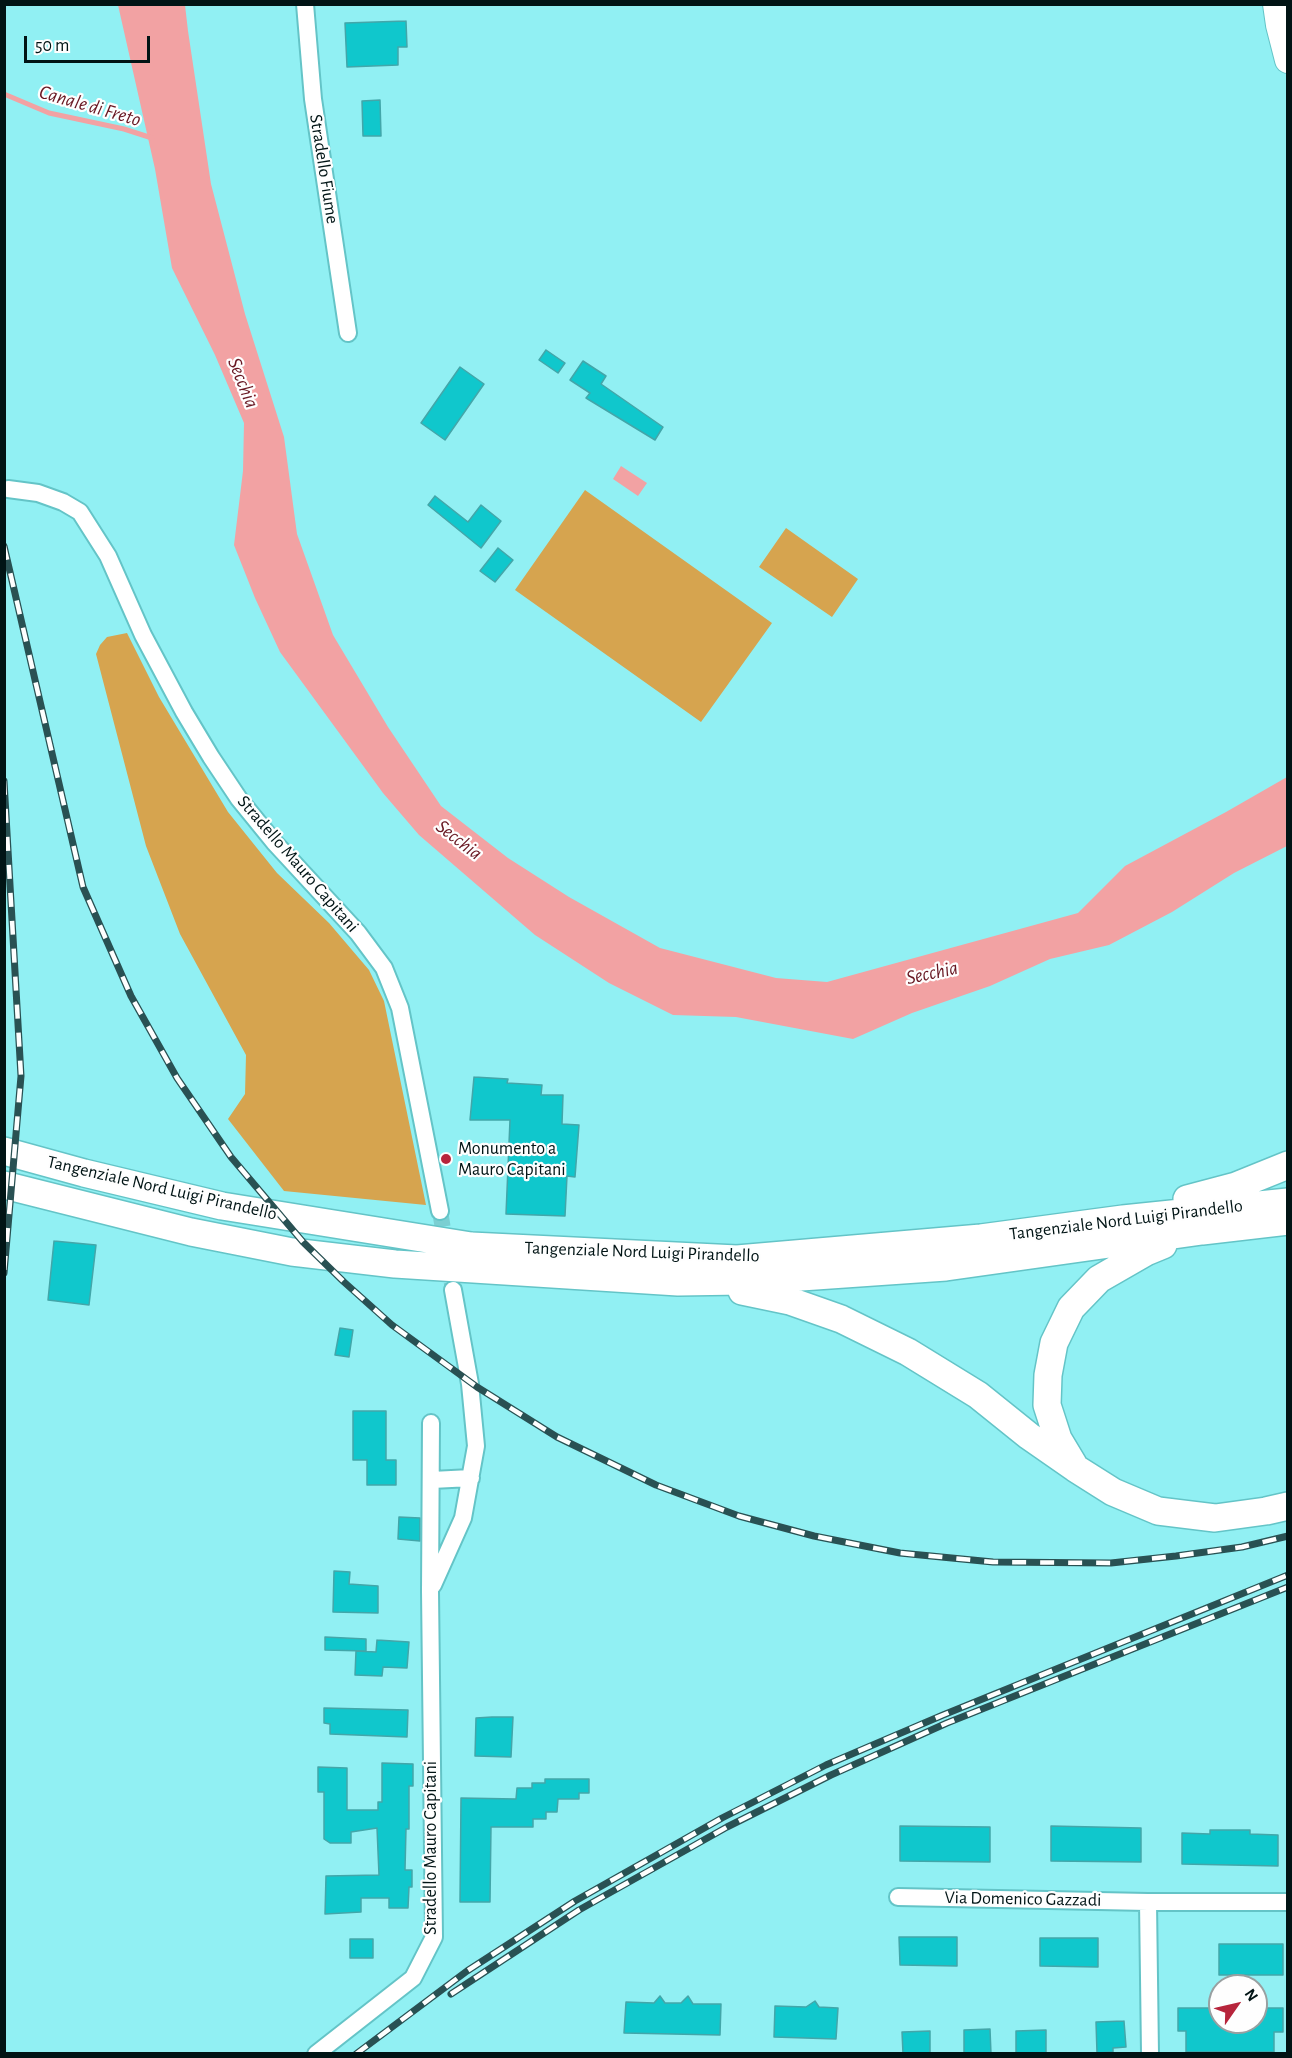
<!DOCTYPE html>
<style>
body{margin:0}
#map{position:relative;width:1292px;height:2058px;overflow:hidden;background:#91f0f3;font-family:"Alegreya Sans",sans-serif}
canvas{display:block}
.frame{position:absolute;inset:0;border:6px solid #011415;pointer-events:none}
.north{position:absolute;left:1208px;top:1974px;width:60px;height:60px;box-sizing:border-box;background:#fefefe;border:2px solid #99a0a1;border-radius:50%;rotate:56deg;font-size:16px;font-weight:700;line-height:24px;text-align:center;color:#011415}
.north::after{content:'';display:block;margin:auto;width:21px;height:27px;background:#b7253c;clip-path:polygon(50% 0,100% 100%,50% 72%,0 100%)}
.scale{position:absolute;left:24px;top:36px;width:126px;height:27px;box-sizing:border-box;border:3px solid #011415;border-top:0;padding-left:8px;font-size:18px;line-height:21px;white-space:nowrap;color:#011415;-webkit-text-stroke:4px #fefefe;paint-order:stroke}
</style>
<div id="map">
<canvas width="1292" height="2058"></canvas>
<div class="frame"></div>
<div class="north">N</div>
<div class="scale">50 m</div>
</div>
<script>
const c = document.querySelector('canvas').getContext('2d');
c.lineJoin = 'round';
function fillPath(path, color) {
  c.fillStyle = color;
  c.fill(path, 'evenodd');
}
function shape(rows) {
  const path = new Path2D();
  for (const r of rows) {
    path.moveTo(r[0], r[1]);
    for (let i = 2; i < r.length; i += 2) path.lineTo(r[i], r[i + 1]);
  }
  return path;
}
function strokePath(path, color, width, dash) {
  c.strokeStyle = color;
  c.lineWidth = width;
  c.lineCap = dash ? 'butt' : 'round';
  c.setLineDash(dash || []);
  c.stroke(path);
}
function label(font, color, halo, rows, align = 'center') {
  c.font = font + ' "Alegreya Sans",sans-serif';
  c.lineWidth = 4.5;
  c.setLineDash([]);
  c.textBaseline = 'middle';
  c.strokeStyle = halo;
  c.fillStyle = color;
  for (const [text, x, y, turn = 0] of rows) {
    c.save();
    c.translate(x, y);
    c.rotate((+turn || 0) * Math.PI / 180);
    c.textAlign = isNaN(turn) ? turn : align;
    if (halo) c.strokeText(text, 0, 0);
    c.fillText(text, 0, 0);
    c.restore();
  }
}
fillPath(shape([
 [585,490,772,623,701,722,515,590],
 [786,528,858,579,832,617,759,567],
 [127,633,159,697,228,812,277,873,329,923,369,970,384,1001,426,1205,284,1191,228,1119,245,1094,246,1055,180,934,146,846,96,654,100,645,107,637]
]), '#d6a44f');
fillPath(shape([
 [118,5,185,5,188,31,211,184,245,314,284,437,297,534,333,635,388,727,441,806,508,858,569,897,660,948,776,978,827,982,1078,913,1125,866,1226,812,1287,777,1287,846,1234,873,1172,912,1109,945,1050,959,990,986,912,1013,853,1039,736,1017,673,1015,609,983,535,935,419,835,383,793,280,652,255,598,234,545,243,471,244,423,215,355,172,268,155,169],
 [621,466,647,483,638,496,613,479]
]), '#f2a2a3');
strokePath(shape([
 [4,94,49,113,124,129,152,138]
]), '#f2a2a3', 5);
const building = shape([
 [406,21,407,47,398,47,398,65,347,67,345,23,406,21],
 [380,100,381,136,363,136,362,101,380,100],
 [546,350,565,363,558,373,539,360,546,350],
 [583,361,606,376,601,384,663,427,655,440,586,398,590,393,570,380,583,361],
 [460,367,484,384,445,440,421,423,460,367],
 [435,496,468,522,481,505,501,521,481,548,428,505,435,496],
 [498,548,513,560,495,582,480,571,498,548],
 [474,1077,508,1079,507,1083,542,1085,541,1095,563,1095,562,1124,579,1125,575,1177,567,1176,565,1216,506,1214,510,1120,470,1120,474,1077],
 [54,1241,96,1245,89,1305,48,1300,54,1241],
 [340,1328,353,1330,349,1357,335,1355,340,1328],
 [353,1411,386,1411,386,1460,396,1460,396,1485,367,1485,367,1460,353,1460,353,1411],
 [399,1517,420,1518,420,1541,398,1539,399,1517],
 [334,1571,350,1572,349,1584,378,1586,378,1613,333,1612,334,1571],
 [325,1637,366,1639,366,1651,325,1650,325,1637],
 [377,1640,409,1642,407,1668,383,1667,382,1676,355,1675,356,1651,376,1652,377,1640],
 [324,1708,408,1710,407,1737,330,1734,330,1724,324,1723,324,1708],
 [492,1717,513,1717,511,1757,475,1756,476,1718,492,1717],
 [382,1763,413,1764,413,1786,409,1786,409,1829,406,1829,405,1870,412,1870,412,1887,409,1887,408,1908,389,1908,389,1898,361,1898,361,1912,325,1914,326,1876,379,1875,377,1828,351,1832,351,1843,330,1843,324,1839,324,1792,318,1792,318,1767,347,1768,347,1810,378,1810,378,1802,382,1802,382,1763],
 [545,1779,589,1779,589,1793,579,1793,579,1799,558,1799,557,1812,546,1812,546,1819,533,1819,533,1827,491,1827,490,1902,460,1902,461,1798,516,1799,517,1788,532,1788,532,1783,545,1783,545,1779],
 [900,1826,990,1827,990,1862,900,1861,900,1826],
 [1051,1826,1141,1828,1141,1862,1051,1861,1051,1826],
 [1210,1830,1250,1830,1250,1834,1278,1835,1278,1866,1182,1864,1182,1833,1210,1834,1210,1830],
 [899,1937,957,1937,957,1966,900,1965,899,1937],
 [1040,1938,1098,1938,1098,1967,1040,1966,1040,1938],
 [350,1939,373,1939,373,1958,350,1958,350,1939],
 [1219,1944,1283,1944,1283,1975,1219,1975,1219,1944],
 [660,1996,665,2003,681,2003,688,1996,693,2004,721,2004,720,2035,624,2033,626,2002,654,2003,660,1996],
 [815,2001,819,2007,838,2008,836,2039,774,2037,775,2006,806,2007,815,2001],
 [1178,2008,1220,2008,1220,2022,1256,2022,1256,2008,1283,2008,1283,2032,1274,2032,1274,2052,1186,2052,1186,2031,1178,2031,1178,2008],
 [1124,2021,1126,2047,1113,2048,1113,2052,1097,2053,1096,2022,1124,2021],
 [990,2029,991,2054,964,2054,964,2030,990,2029],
 [1046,2030,1046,2054,1016,2054,1016,2031,1046,2030],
 [930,2031,930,2054,903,2054,902,2032,930,2031]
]);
fillPath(building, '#10c7cc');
strokePath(building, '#43a6a9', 1.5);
strokePath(shape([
 [440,1211,453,1290]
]), '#7bcfd2', 16, [16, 8]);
const minor = shape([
 [305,4,313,99,348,333],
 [8,489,38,493,63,502,80,512,108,556,143,635,184,712,211,757,239,799,274,842,358,933,384,968,400,1008,440,1211],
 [432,1480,471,1478],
 [433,1585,463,1518,476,1446,470,1384,453,1290],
 [898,1897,1148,1902,1288,1902],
 [1148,1902,1150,2054],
 [316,2054,413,1978,434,1937,430,1591,431,1423]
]);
const primary = shape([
 [1276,4,1279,25,1288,60]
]);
const trunk = shape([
 [4,1151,84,1173,222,1206,471,1246,737,1259,981,1238,1123,1219,1288,1202],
 [4,1185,191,1232,292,1252,395,1264,678,1282,743,1281,946,1267,1202,1231,1288,1221],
 [1187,1199,1236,1186,1288,1165],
 [742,1291,790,1301,841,1319,908,1352,978,1395,1029,1436,1075,1468,1113,1492,1158,1511,1215,1518,1266,1511,1288,1506],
 [1073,1464,1058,1439,1047,1405,1048,1375,1054,1343,1071,1308,1099,1279,1146,1252,1163,1245]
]);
strokePath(minor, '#64c4c7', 20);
strokePath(primary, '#64c4c7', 28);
strokePath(trunk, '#64c4c7', 30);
strokePath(minor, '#fff', 16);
strokePath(primary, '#fff', 26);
strokePath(trunk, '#fff', 27);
const rail = shape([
 [4,546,83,887,131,996,177,1078,231,1157,303,1242,344,1282,392,1325,477,1387,557,1437,656,1485,739,1516,814,1536,900,1553,993,1562,1111,1563,1176,1556,1242,1547,1288,1536],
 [4,781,21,1076,4,1273],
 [451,1994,579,1910,727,1827,831,1775,947,1723,1288,1587],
 [356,2054,467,1971,575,1901,722,1818,826,1765,943,1715,1288,1575]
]);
strokePath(rail, '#295153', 7);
strokePath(rail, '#fefefe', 4.5, [14]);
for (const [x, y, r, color] of [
 [446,1159,6,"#b7253c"]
]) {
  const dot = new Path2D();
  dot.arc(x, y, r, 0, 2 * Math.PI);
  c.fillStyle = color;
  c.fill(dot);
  strokePath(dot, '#fefefe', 2);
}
label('18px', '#011415', '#fefefe', [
 ["Stradello Fiume",324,169,81],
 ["Stradello Mauro Capitani",298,864,49],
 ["Tangenziale Nord Luigi Pirandello",162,1188,13],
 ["Tangenziale Nord Luigi Pirandello",1126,1220,-7],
 ["Tangenziale Nord Luigi Pirandello",642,1252,2],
 ["Stradello Mauro Capitani",431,1848,-90],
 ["Via Domenico Gazzadi",1023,1899,1]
]);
label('18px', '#011415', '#fefefe', [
 ["Monumento a",458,1149],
 ["Mauro Capitani",458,1170]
], 'left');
label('italic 20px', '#671621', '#fefefe', [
 ["Canale di Freto",90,106,16],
 ["Secchia",243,383,68],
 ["Secchia",459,840,38],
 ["Secchia",932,973,-12]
]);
</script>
